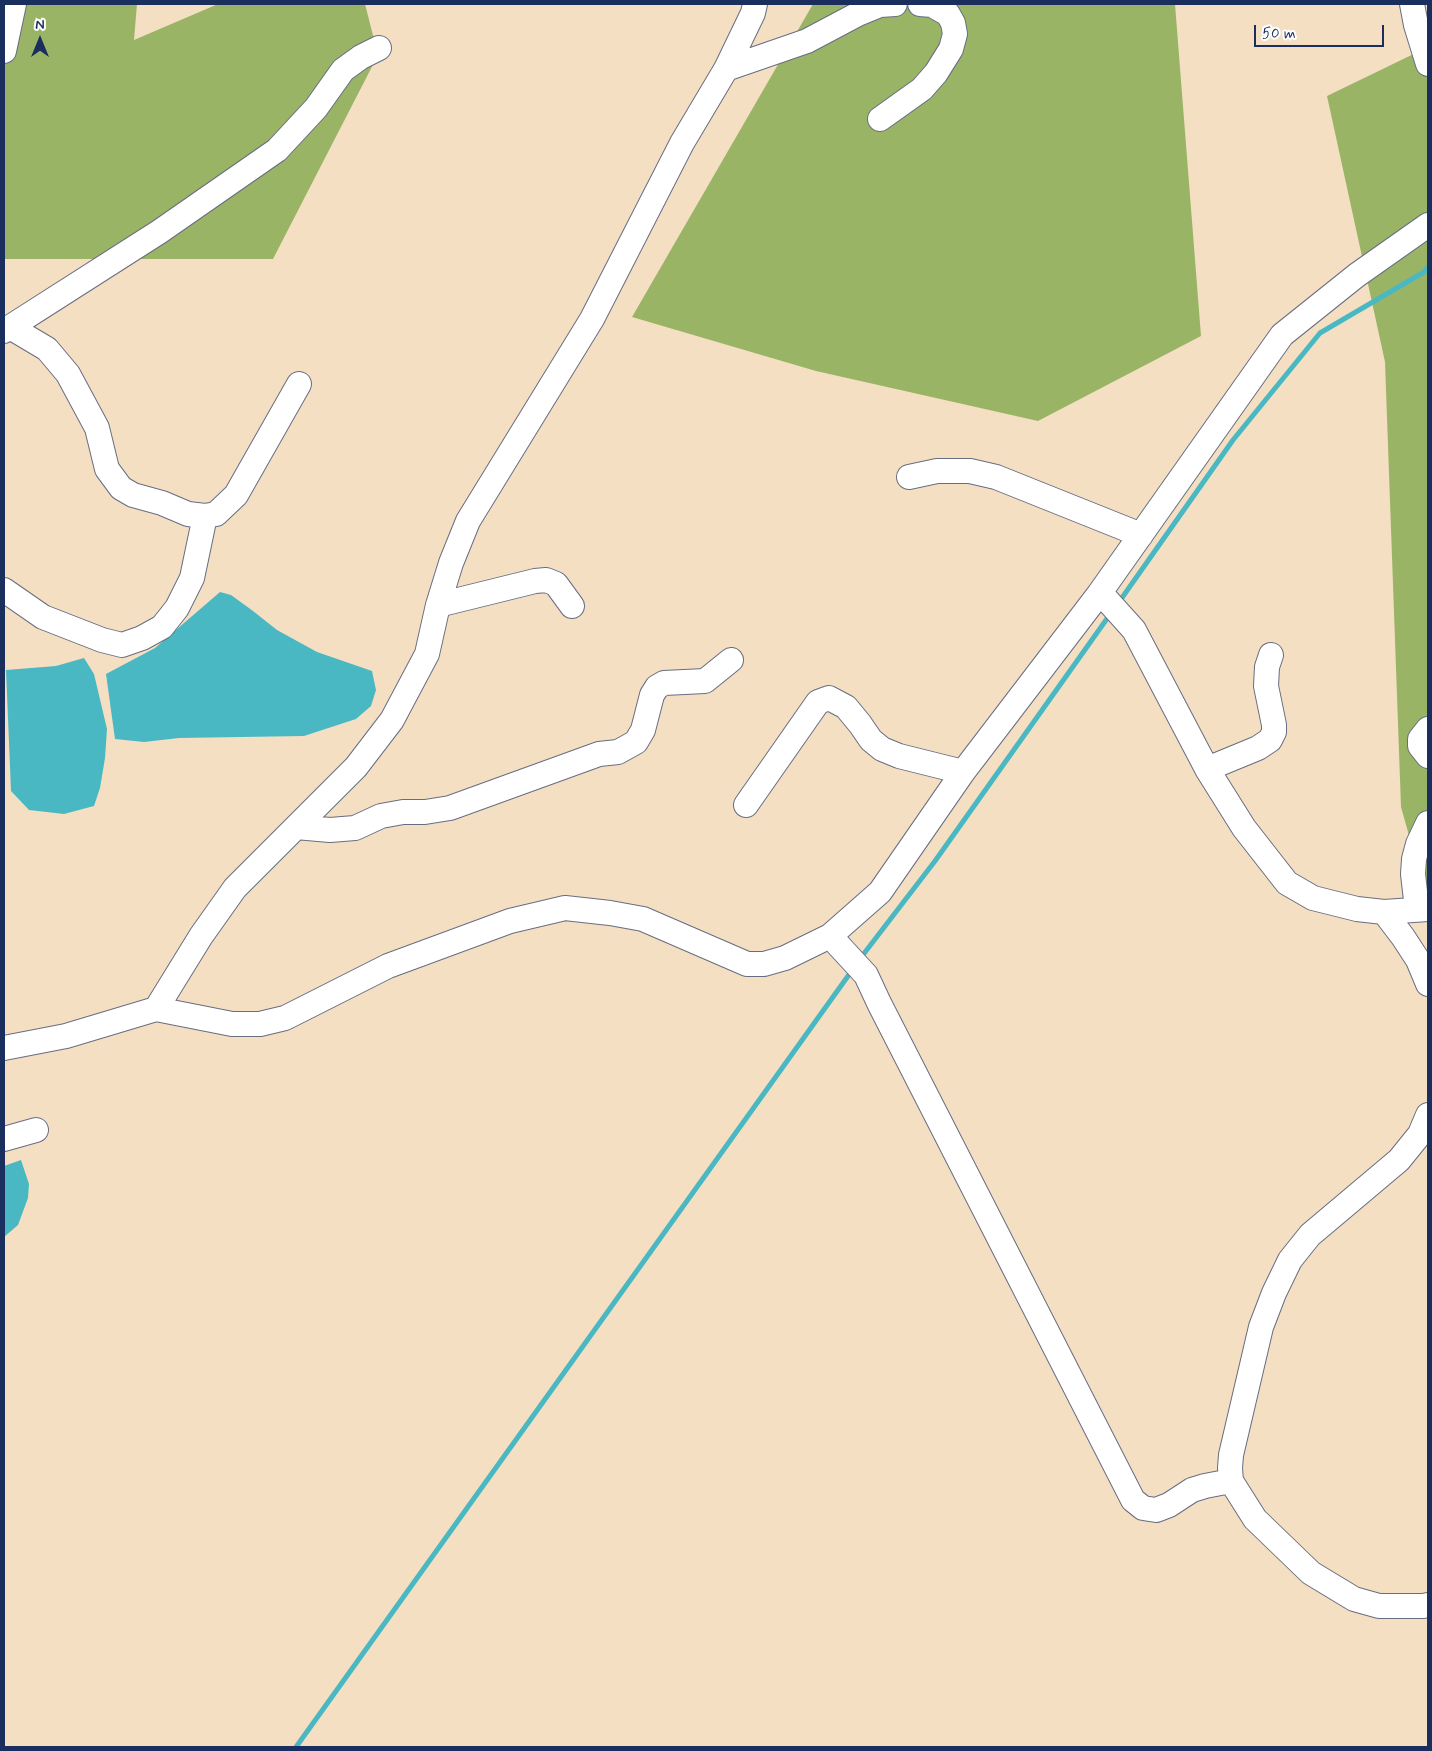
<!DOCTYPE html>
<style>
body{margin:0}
#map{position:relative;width:1432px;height:1751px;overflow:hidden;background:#f5dfc3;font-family:Mynerve,sans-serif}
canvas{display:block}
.frame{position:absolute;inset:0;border:5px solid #1b2f5e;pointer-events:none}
.north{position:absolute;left:15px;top:15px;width:50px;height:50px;-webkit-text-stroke:4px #fff;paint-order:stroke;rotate:0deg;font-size:14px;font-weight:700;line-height:20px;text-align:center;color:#1b2f5e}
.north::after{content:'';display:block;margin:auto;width:18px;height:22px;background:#1b2f5e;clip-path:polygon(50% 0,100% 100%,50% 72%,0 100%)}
.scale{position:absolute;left:1254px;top:25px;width:130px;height:22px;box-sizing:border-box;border:2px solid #1b2f5e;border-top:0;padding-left:6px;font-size:15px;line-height:18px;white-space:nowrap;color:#1b2f5e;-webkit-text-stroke:4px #fff;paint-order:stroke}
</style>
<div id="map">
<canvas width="1432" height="1751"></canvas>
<div class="frame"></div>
<div class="north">N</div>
<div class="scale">50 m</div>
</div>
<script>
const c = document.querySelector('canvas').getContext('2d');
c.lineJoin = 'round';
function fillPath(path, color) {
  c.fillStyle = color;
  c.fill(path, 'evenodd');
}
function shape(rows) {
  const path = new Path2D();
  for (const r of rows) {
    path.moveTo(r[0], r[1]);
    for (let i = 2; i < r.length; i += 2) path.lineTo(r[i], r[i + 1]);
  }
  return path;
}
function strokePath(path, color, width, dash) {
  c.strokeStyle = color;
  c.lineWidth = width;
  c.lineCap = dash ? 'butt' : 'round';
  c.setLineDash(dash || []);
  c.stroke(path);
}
fillPath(shape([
 [4,4,137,4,134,40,218,4,365,4,378,55,273,259,4,259],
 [813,4,1175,4,1201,336,1038,421,816,371,632,317],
 [1428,47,1428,903,1401,807,1385,362,1327,96]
]), '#9ab466');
fillPath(shape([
 [220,592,231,595,253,611,277,630,317,652,372,671,376,690,371,706,356,719,304,736,179,738,144,742,115,739,106,674,155,648],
 [84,658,94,674,107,729,105,758,100,788,94,806,64,814,29,810,11,791,6,670,56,666],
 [21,1160,29,1184,28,1198,18,1225,4,1237,4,1166]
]), '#4ab8c2');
strokePath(shape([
 [1119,602,1233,440,1320,333,1424,272,1428,267],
 [859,960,935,861,1111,613],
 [296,1747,853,969]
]), '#4ab8c2', 5);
const minor = shape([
 [1412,4,1416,25,1428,64],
 [4,51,14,4],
 [726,69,807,41,858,14,880,5,895,4],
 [880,119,922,89,936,73,951,49,955,34,953,23,948,14,932,5,920,4],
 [10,327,47,349,68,374,97,428,107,469,121,488,133,495,162,503,188,514,205,516,216,514,236,495,299,384],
 [4,331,159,232,277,150,316,108,343,70,361,57,379,48],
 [909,477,937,471,970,471,996,477,1141,535],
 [4,590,43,617,102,640,122,645,142,638,162,627,177,608,192,578,205,516],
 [1099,594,1282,335,1357,275,1428,225],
 [438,605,535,581,546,580,556,584,572,606],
 [1428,729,1420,739,1420,746,1428,756],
 [1207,769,1258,748,1270,740,1274,732,1274,725,1266,686,1267,667,1271,655],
 [746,805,818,702,829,698,846,707,860,724,871,740,882,749,899,756,963,772],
 [296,827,330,830,355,828,381,816,403,812,425,812,450,808,599,754,618,752,636,742,643,730,652,695,657,687,664,683,705,681,731,660],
 [1417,909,1413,874,1414,859,1418,844,1428,823],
 [1384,912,1403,937,1418,960,1428,984],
 [830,936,866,975,879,1003,1133,1500,1143,1508,1156,1510,1169,1505,1192,1490,1205,1486,1231,1481],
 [156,1009,201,936,235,888,356,767,392,720,427,654,438,605,451,563,468,521,592,319,682,143,726,69,753,13,755,4],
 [4,1048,66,1036,156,1009,232,1024,260,1024,285,1018,388,966,510,921,565,908,610,913,643,919,747,964,764,964,785,958,830,936,880,892,963,772,1099,594,1107,600,1134,630,1207,769,1244,828,1287,883,1313,898,1357,909,1384,912,1428,909],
 [1428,1115,1420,1134,1399,1160,1310,1235,1290,1260,1274,1293,1261,1327,1231,1455,1230,1468,1231,1481,1255,1519,1311,1573,1354,1599,1379,1606,1423,1606,1428,1605],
 [4,1139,36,1130]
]);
strokePath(minor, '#676d81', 26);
strokePath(minor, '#fff', 24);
</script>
